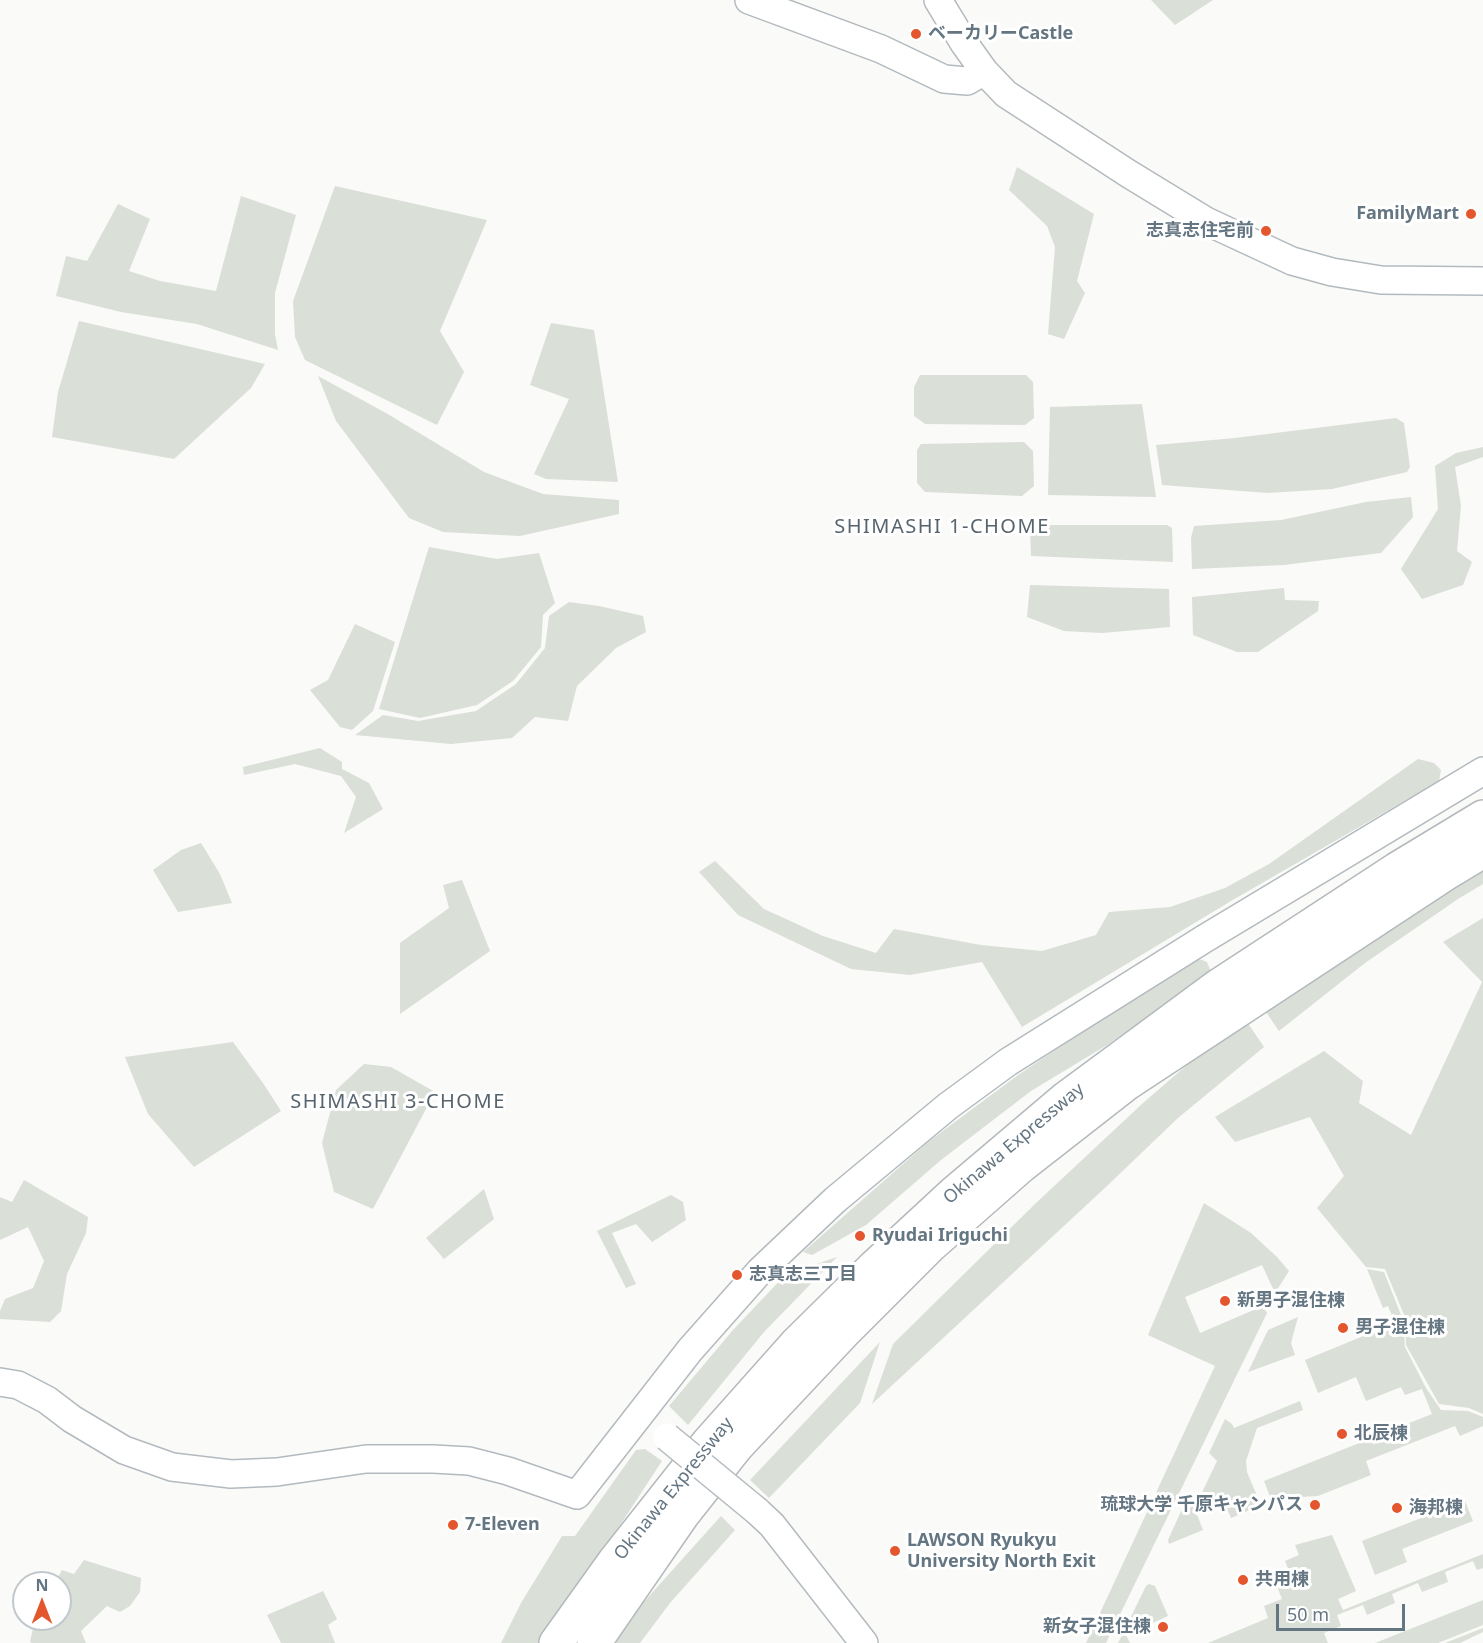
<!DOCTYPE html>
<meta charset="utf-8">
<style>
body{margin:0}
#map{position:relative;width:1483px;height:1643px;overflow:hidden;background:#fafaf8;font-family:"Noto Sans",sans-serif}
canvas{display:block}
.north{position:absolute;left:12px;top:1571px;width:60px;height:60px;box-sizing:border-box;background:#fff;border:2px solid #c1c8cd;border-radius:50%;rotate:0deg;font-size:16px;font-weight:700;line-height:24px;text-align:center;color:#657683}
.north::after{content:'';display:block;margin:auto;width:21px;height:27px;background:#e4572e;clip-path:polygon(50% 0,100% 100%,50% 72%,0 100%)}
.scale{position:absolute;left:1276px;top:1604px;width:129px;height:27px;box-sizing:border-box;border:3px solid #657683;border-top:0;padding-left:8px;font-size:18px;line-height:21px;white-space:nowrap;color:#657683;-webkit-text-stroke:4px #fff;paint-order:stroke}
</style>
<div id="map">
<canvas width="1483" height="1643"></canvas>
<div class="north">N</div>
<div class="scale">50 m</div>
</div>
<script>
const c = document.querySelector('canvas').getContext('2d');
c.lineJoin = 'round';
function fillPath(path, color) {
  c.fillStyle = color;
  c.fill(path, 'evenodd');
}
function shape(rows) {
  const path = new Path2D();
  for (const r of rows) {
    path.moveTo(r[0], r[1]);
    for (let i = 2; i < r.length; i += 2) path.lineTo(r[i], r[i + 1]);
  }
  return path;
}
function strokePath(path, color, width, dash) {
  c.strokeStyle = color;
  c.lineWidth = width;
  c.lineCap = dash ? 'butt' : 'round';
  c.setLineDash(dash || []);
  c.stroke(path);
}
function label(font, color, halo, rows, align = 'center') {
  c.font = font + ' "Noto Sans","Noto Sans JP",sans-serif';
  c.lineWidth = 6;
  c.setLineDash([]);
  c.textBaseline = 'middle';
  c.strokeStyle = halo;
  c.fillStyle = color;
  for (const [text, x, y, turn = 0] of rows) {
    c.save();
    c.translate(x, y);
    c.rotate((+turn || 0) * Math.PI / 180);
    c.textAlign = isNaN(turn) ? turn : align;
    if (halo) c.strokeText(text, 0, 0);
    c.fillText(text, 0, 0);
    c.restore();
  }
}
fillPath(shape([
 [1151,0,1213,0,1175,25],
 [1017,167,1094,214,1077,281,1085,293,1064,339,1048,334,1055,247,1047,226,1009,190],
 [335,186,487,220,440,331,464,372,437,425,305,360,295,337,293,301],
 [241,196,296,215,275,293,275,334,278,350,197,324,121,312,56,296,66,256,87,261,118,204,150,219,129,271,160,281,216,291],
 [79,321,265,364,251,388,174,459,52,437,58,392],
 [551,323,594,330,618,482,546,479,534,474,569,399,530,385],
 [920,375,1026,375,1033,382,1034,418,1025,425,925,424,914,416,914,387],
 [318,376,386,413,484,472,543,494,619,500,619,514,520,536,443,532,409,518,336,421],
 [1142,404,1156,497,1048,495,1050,407],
 [1396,418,1404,423,1410,467,1407,472,1332,489,1268,493,1162,485,1156,445,1235,438],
 [1024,442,1033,451,1034,486,1022,496,925,492,917,483,917,450,921,444],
 [1483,447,1483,457,1455,467,1461,506,1457,551,1472,562,1463,585,1422,599,1401,569,1438,509,1435,466,1456,453],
 [1411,497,1413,517,1381,553,1284,565,1192,569,1191,538,1194,526,1281,520,1366,502],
 [1030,525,1167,525,1172,528,1173,562,1031,556],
 [429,547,497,559,539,553,555,603,543,615,541,647,513,681,477,705,420,718,379,709],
 [1030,585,1169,589,1170,627,1102,633,1064,631,1027,617],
 [1284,588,1285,600,1319,601,1318,611,1258,652,1237,652,1193,635,1192,597],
 [569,602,599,606,643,616,646,632,616,648,577,686,568,721,535,717,512,738,451,744,355,735,383,715,418,721,476,711,516,684,545,648,549,616],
 [355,624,395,642,373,711,352,730,340,727,310,690,328,680],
 [320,748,342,762,342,769,369,783,383,809,344,833,356,797,341,776,295,764,244,775,243,767],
 [1418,759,1434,763,1441,770,1439,781,1231,901,1022,1027,982,962,910,975,851,969,738,915,699,872,715,861,764,909,823,936,876,953,894,929,981,945,1042,951,1096,935,1109,912,1170,907,1225,888,1269,864],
 [201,843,220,874,232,903,178,912,153,870,181,850],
 [1483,868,1483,884,1458,899,1365,963,1279,1031,1264,1009],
 [462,880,490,951,400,1014,400,943,449,908,443,885],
 [1483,918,1483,1414,1469,1408,1439,1404,1406,1345,1405,1317,1385,1269,1366,1267,1317,1208,1344,1176,1310,1117,1235,1142,1215,1117,1324,1051,1363,1081,1359,1103,1411,1135,1482,982,1443,942],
 [1194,957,1207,962,1211,972,1107,1045,1031,1091,941,1160,866,1225,812,1255,803,1252,928,1142,1018,1075],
 [1247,1022,1264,1047,1178,1118,1107,1186,872,1404,893,1344,1035,1204,1143,1103,1187,1065],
 [233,1042,263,1083,281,1111,194,1167,148,1114,125,1057],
 [364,1064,391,1067,435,1092,373,1209,334,1192,322,1143,336,1090],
 [24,1180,88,1217,86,1233,67,1274,61,1311,50,1322,0,1319,0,1311,5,1299,33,1288,44,1261,28,1227,0,1240,0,1197,12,1202],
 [484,1189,494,1219,444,1259,426,1238],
 [671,1195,683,1202,686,1220,652,1242,636,1224,612,1233,636,1284,626,1288,597,1231],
 [1204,1203,1251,1233,1277,1257,1289,1271,1275,1293,1262,1265,1185,1297,1200,1333,1263,1306,1267,1313,1106,1643,1086,1643,1215,1366,1148,1335],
 [837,1257,764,1332,688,1425,669,1406,733,1330,785,1275],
 [1367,1269,1384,1272,1403,1320,1405,1347,1426,1388,1441,1410,1468,1411,1483,1417,1483,1426,1460,1436,1455,1426,1366,1461,1371,1475,1318,1496,1280,1498,1272,1502,1264,1481,1432,1414,1422,1389,1405,1395,1401,1387,1366,1401,1356,1377,1318,1393,1305,1360,1395,1323,1388,1306,1383,1308],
 [1298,1317,1291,1343,1295,1355,1248,1372,1268,1330],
 [880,1342,860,1403,769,1498,750,1480],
 [1300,1401,1303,1410,1257,1428,1246,1461,1247,1472,1260,1503,1257,1507,1231,1518,1221,1496,1203,1503,1194,1507,1203,1530,1169,1544,1168,1540,1187,1498,1197,1503,1217,1461,1209,1453,1225,1419,1232,1424,1234,1428],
 [645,1449,662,1461,611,1539,538,1643,501,1643,521,1603,562,1536,575,1536,636,1450],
 [1465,1501,1473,1521,1402,1549,1407,1562,1375,1575,1362,1541],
 [721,1516,735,1530,670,1603,640,1643,611,1643,624,1624],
 [1332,1535,1356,1591,1338,1599,1343,1610,1483,1554,1483,1568,1477,1570,1473,1561,1445,1572,1448,1582,1422,1592,1418,1583,1392,1594,1395,1603,1367,1615,1363,1605,1337,1615,1341,1626,1324,1633,1328,1643,1208,1643,1268,1618,1264,1606,1282,1599,1276,1584,1292,1578,1285,1561,1299,1555,1295,1545],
 [84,1560,141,1578,140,1592,130,1606,120,1612,107,1606,81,1631,86,1643,32,1643,30,1642,35,1619,60,1619,60,1583,55,1583,62,1570,74,1574],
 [1149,1584,1155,1586,1168,1616,1126,1635,1130,1643,1118,1643,1146,1586],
 [323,1591,337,1619,328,1625,335,1643,281,1643,267,1615],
 [1483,1600,1483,1625,1438,1643,1375,1643],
 [1483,1628,1483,1632,1460,1643,1445,1643]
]), '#dadfd7');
const secondary = shape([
 [749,0,881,49,944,79,967,81,984,71],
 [938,0,964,43,984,71,1006,94,1129,174,1206,221,1292,261,1332,272,1381,280,1483,281],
 [0,1382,18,1385,47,1400,72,1419,124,1450,172,1467,231,1474,277,1472,366,1459,433,1459,469,1461,508,1471,577,1495,690,1350,760,1271,835,1200,948,1106,1008,1062,1204,939,1483,771],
 [757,1511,772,1525,864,1643]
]);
const highway = shape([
 [556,1643,614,1562,708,1443,797,1343,874,1267,954,1193,1065,1099,1218,986,1397,869,1483,817],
 [594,1643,683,1514,736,1447,846,1330,930,1246,1021,1166,1126,1084,1448,872,1483,851]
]);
strokePath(secondary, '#b3babf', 30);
strokePath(highway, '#b4b9bd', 36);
strokePath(secondary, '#fff', 27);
strokePath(highway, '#fff', 33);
const secondaryBridge = shape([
 [667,1437,757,1511]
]);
strokePath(secondaryBridge, '#b3babf', 30, []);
strokePath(secondaryBridge, '#fff', 27);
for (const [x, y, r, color] of [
 [916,34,6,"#e4572e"],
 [1471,214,6,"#e4572e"],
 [1266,231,6,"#e4572e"],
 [860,1236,6,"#e4572e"],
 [737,1275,6,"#e4572e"],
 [1225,1301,6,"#e4572e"],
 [1343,1328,6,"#e4572e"],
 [1342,1434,6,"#e4572e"],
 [1315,1505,6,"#e4572e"],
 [1397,1508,6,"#e4572e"],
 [453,1525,6,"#e4572e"],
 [895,1551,6,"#e4572e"],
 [1243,1580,6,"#e4572e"],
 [1163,1627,6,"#e4572e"]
]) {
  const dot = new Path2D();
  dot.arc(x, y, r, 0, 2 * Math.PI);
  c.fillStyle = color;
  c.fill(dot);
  strokePath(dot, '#fff', 2);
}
label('bold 18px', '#657683', '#fff', [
 ["ベーカリーCastle",928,34],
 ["FamilyMart",1459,214,"right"],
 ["志真志住宅前",1254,231,"right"],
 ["Ryudai Iriguchi",872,1236],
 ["志真志三丁目",749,1275],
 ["新男子混住棟",1237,1301],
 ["男子混住棟",1355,1328],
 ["北辰棟",1354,1434],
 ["琉球大学 千原キャンパス",1303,1505,"right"],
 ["海邦棟",1409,1508],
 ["7-Eleven",465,1525],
 ["LAWSON Ryukyu",907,1541],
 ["University North Exit",907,1562],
 ["共用棟",1255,1580],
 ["新女子混住棟",1151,1627,"right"]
], 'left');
label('18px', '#657683', '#fff', [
 ["Okinawa Expressway",1014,1144,-40],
 ["Okinawa Expressway",674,1489,-51]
]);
c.letterSpacing = '1.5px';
label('20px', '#57646e', '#fff', [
 ["SHIMASHI 1-CHOME",942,527],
 ["SHIMASHI 3-CHOME",398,1102]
]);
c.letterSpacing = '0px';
</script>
